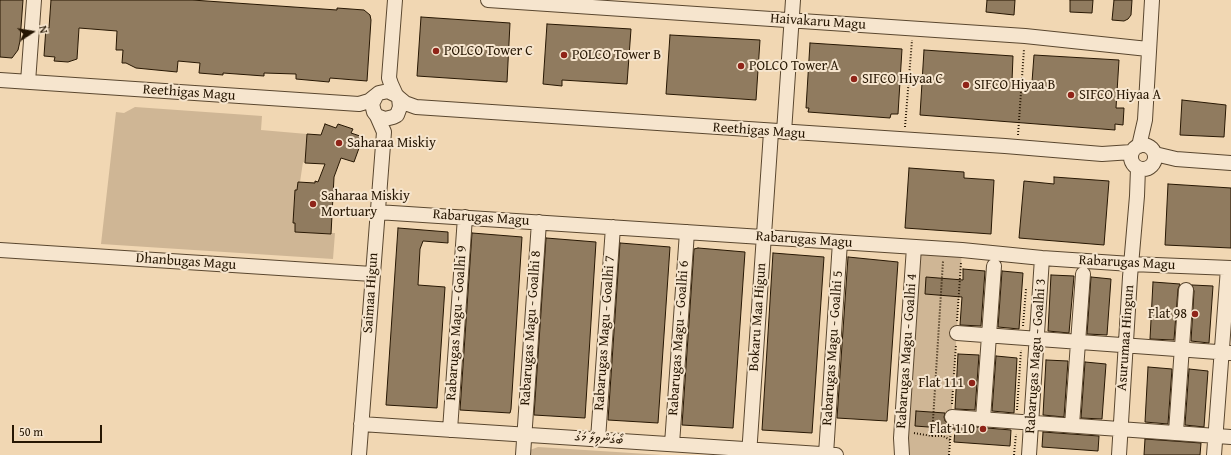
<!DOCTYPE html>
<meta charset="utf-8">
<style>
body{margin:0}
#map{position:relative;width:1231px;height:455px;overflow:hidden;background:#f1d7b3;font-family:"Gentium Book Plus",serif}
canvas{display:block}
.north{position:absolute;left:12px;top:12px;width:40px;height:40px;-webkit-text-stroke:3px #f6e5ce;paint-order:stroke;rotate:78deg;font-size:11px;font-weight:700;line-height:16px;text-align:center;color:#271703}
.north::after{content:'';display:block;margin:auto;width:14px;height:18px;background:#271703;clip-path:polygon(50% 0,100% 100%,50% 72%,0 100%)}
.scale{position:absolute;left:12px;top:425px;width:90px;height:18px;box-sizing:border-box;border:2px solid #271703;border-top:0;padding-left:5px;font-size:12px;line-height:14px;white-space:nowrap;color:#271703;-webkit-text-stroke:3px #f6e5ce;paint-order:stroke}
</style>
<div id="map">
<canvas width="1231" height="455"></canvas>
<div class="north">N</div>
<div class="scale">50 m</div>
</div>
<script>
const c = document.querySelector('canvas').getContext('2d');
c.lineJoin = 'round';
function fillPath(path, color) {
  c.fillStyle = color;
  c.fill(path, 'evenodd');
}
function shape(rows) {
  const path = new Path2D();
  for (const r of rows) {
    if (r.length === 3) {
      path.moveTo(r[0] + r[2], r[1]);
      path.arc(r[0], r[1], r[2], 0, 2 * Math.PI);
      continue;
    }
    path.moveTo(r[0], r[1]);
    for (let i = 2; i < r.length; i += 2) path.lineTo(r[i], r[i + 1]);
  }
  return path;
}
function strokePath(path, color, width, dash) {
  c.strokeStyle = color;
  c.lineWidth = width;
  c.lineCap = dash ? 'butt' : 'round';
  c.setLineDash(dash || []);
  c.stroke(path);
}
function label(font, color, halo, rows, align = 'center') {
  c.font = font + ' "Gentium Book Plus","Noto Sans Thaana",serif';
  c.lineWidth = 4;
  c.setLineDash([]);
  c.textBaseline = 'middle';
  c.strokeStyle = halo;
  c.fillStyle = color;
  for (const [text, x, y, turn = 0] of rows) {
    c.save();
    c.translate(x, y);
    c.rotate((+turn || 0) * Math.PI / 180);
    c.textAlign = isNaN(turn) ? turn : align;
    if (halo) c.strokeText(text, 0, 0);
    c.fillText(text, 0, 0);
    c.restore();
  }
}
fillPath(shape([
 [135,107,262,116,261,130,307,134,305,163,303,162,300,182,297,190,295,190,293,223,295,223,295,232,330,234,331,233,335,233,333,259,101,244,116,112,124,113],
 [914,247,962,250,949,455,902,455],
 [538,447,663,455,527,455,530,450]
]), '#cfb695');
const building = shape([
 [0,0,23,0,20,41,18,50,12,58,0,57,0,0],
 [51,0,192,0,337,10,337,8,364,10,370,15,371,20,367,81,330,78,329,82,296,79,296,74,264,73,264,76,223,73,223,75,199,73,200,63,178,61,177,72,136,68,126,63,122,63,123,50,116,50,117,31,79,28,77,59,68,62,54,61,55,57,44,56,46,27,49,28,51,0],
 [987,0,1015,0,1014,15,986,12,987,0],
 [1070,0,1093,0,1092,13,1070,12,1070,0],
 [1114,0,1132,0,1131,15,1128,19,1124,21,1112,20,1114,0],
 [421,17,510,23,507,82,417,76,421,17],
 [547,24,631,29,627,84,562,80,562,86,543,84,547,24],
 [670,35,760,40,756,100,666,94,670,35],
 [810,43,902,49,898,114,891,114,890,118,808,112,809,108,806,108,810,43],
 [924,50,1013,56,1012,81,1032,82,1034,55,1119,60,1116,108,1124,108,1123,125,1115,124,1115,130,920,115,924,50],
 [1182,100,1226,105,1224,137,1180,135,1182,100],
 [325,124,336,128,338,124,353,129,351,133,363,137,354,162,341,158,334,177,331,234,295,232,295,223,293,223,295,190,297,190,298,182,315,183,315,181,318,182,325,164,305,163,307,134,321,135,325,124],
 [909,168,964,172,964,178,994,180,991,234,905,228,909,168],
 [1054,177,1109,181,1104,245,1019,238,1024,181,1054,184,1054,177],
 [1168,184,1231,188,1231,248,1165,245,1168,184],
 [398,228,448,232,448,243,423,241,420,249,418,285,445,287,437,408,386,405,398,228],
 [472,233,522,237,511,409,510,413,460,410,472,233],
 [546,238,596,242,585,418,534,415,546,238],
 [620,243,670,247,658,423,608,420,620,243],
 [698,248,745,252,733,428,682,425,694,249,698,248],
 [773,253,824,257,812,433,762,430,773,253],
 [848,257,898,262,887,421,837,418,848,257],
 [963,269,985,271,981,326,960,325,962,297,925,294,926,277,963,280,963,269],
 [1002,271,1023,273,1019,329,998,327,1002,271],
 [1051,275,1074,276,1069,333,1048,331,1051,275],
 [1091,277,1111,279,1107,335,1087,334,1091,277],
 [1153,282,1180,284,1178,289,1174,340,1150,339,1153,282],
 [1192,285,1213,286,1209,343,1191,341,1194,291,1192,285],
 [958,354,979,355,975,410,955,409,958,354],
 [996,356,1017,358,1014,413,992,411,996,356],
 [1046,360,1068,361,1064,417,1043,415,1046,360],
 [1085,362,1106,364,1102,419,1081,418,1085,362],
 [1148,367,1172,369,1168,424,1145,422,1148,367],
 [1189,369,1208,371,1204,427,1185,425,1189,369],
 [916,411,945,413,944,417,945,421,948,424,951,425,1011,430,1010,446,954,442,955,429,915,426,916,411],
 [1043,432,1099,436,1098,451,1042,447,1043,432],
 [1145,439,1201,443,1200,455,1144,455,1145,439]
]);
fillPath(building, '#907b5f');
strokePath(building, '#271703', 1);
const minor = shape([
 [395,0,389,78,391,84,396,95],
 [488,0,1025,36,1148,49],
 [0,80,359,104,369,101,379,93,388,91,396,95,399,98,400,107,397,115,393,117,385,119,377,116,374,112,372,104,376,96],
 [28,82,34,0],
 [399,98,405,103,416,107,1005,146,1102,154,1132,152],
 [784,132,793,0],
 [1143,157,12],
 [1139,146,1145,120,1152,0],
 [1155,154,1176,159,1231,163],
 [377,212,962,250,1042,258,1131,264,1231,268],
 [0,250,372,274],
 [957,333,1231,353],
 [952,417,1231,437],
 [983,419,994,266],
 [361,424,836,455],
 [1072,425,1083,274],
 [450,430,465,217],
 [1176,432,1186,290],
 [598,439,613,227],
 [672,444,687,232],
 [826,454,840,242],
 [359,455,384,132,377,116],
 [523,455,539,222],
 [749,455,771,132],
 [902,455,901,438,914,247],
 [1029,455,1042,258],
 [1119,455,1130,277,1137,196,1138,168],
 [1214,455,1228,268]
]);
strokePath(minor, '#5a472f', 16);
strokePath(shape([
 [905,127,912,40],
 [1018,135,1024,49],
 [957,321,961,263],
 [1023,326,1026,289],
 [952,404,956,345],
 [1017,410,1021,350],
 [914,433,932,436,943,261],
 [932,436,943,436,950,440],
 [949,455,951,429],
 [1014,455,1016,434]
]), '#271703', 2, [1, 2]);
strokePath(minor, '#f6e5ce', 14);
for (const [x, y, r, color] of [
 [436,51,4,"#8f2418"],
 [564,55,4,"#8f2418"],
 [741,66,4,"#8f2418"],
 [854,79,4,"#8f2418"],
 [966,85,4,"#8f2418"],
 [1071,95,4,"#8f2418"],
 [339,143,4,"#8f2418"],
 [313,204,4,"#8f2418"],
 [1195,314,4,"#8f2418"],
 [972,383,4,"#8f2418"],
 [983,429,4,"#8f2418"]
]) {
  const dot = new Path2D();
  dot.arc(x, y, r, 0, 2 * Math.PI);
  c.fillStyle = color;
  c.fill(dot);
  strokePath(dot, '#f6e5ce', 1.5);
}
label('14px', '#271703', '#f6e5ce', [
 ["Haivakaru Magu",818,22,4],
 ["Reethigas Magu",189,93,4],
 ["Reethigas Magu",759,131,4],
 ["Rabarugas Magu",481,218,4],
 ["Rabarugas Magu",804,240,4],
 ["Dhanbugas Magu",186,262,4],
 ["Rabarugas Magu",1127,263,3],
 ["Saimaa Higun",371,293,-86],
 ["Bokaru Maa Higun",758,317,-86],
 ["Rabarugas Magu - Goalhi 9",457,323,-86],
 ["Rabarugas Magu - Goalhi 8",531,328,-86],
 ["Rabarugas Magu - Goalhi 7",605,333,-86],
 ["Rabarugas Magu - Goalhi 6",679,338,-86],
 ["Asurumaa Hingun",1126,338,-86],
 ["Rabarugas Magu - Goalhi 5",833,348,-86],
 ["Rabarugas Magu - Goalhi 4",907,351,-86],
 ["Rabarugas Magu - Goalhi 3",1036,356,-86],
 ["ބޯގަންވިލާ މަގު",599,439,4]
]);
label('14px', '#271703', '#f6e5ce', [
 ["POLCO Tower C",444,51],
 ["POLCO Tower B",572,55],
 ["POLCO Tower A",749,66],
 ["SIFCO Hiyaa C",862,79],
 ["SIFCO Hiyaa B",974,85],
 ["SIFCO Hiyaa A",1079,95],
 ["Saharaa Miskiy",347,143],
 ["Saharaa Miskiy",321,196],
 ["Mortuary",321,212],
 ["Flat 98",1187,314,"right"],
 ["Flat 111",964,383,"right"],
 ["Flat 110",975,429,"right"]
], 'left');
</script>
